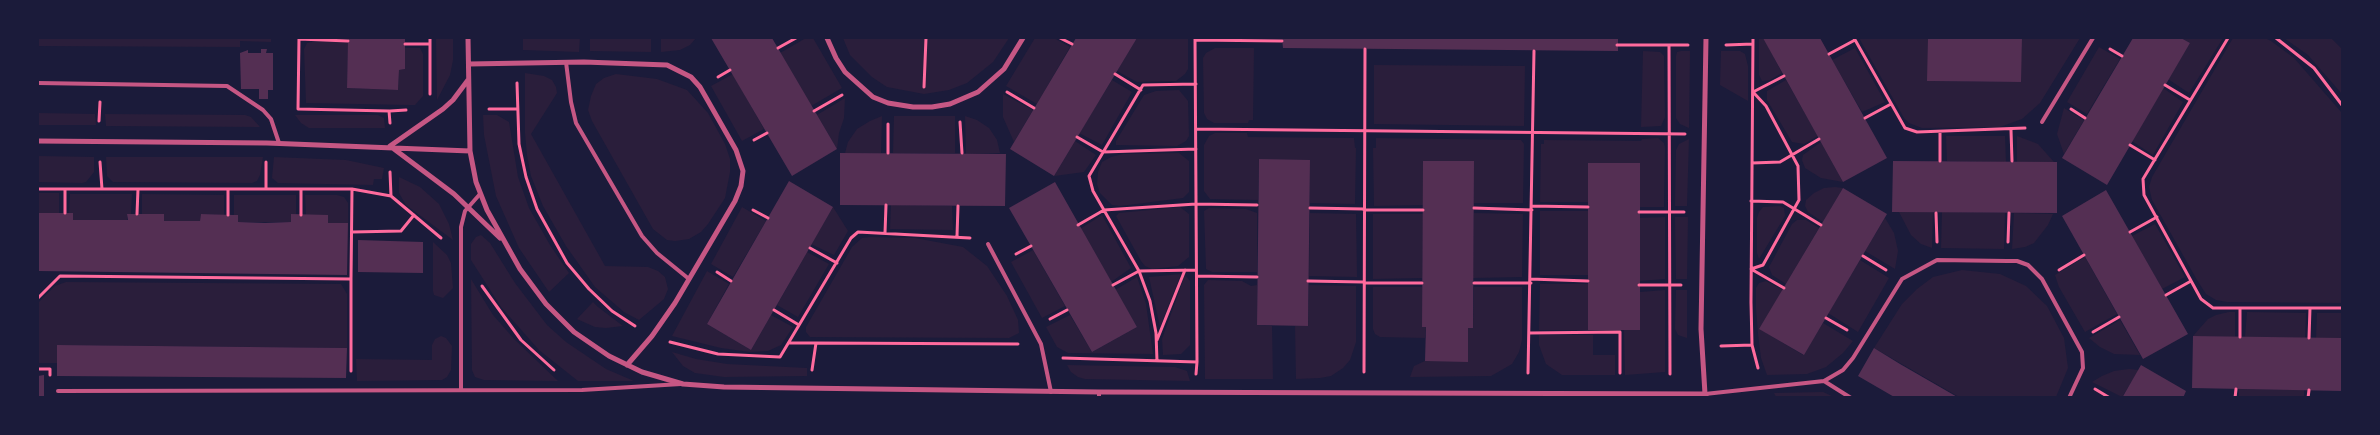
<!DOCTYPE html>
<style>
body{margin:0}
#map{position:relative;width:2380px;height:435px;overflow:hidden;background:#1b1b3a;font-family:"Archivo Narrow",sans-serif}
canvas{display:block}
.frame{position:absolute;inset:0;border:39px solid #1b1b3a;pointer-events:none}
</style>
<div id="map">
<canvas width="2380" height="435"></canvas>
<div class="frame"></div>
</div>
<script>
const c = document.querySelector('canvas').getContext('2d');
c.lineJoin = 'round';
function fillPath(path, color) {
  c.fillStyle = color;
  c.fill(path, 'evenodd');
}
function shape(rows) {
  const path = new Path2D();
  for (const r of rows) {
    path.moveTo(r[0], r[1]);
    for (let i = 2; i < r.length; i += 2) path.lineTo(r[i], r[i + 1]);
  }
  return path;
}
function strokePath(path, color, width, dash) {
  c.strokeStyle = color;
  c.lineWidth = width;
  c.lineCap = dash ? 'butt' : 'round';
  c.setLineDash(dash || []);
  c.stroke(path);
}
fillPath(shape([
 [38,38,293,38,293,39,271,39,271,42,240,41,240,47,38,46],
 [436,38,453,38,453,60,450,75,437,100],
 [523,38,580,38,579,52,523,50],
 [590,38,651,38,651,52,590,51],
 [661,38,696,38,690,45,680,50,661,52],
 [806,38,813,38,842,88,811,106,780,53],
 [843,38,1009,38,993,62,967,83,949,90,924,94,887,87,872,77,850,55],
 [1035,38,1054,38,1070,47,1037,104,1006,86],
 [1137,38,1188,38,1188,69,1185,74,1176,81,1137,82,1117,71],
 [1759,38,1764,38,1782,73,1770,80,1762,81,1759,75],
 [1859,38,1928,38,1928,81,2020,82,2022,38,2080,38,2040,103,2022,119,2000,127,1922,128,1909,123,1904,118],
 [2181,38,2223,38,2189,93,2168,79,2190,43],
 [2233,38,2265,38,2271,41,2294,58,2342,113,2342,303,2227,302,2216,300,2206,294,2197,280,2152,200,2149,187,2152,177],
 [2284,38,2331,38,2342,49,2342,94,2308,55],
 [312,42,348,42,347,88,398,90,399,70,405,69,405,48,420,48,423,54,423,96,415,105,409,105,306,103,304,49,307,43],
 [2099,47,2120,59,2087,114,2067,102],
 [1215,48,1254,48,1253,120,1249,120,1248,123,1214,123,1207,119,1204,113,1203,58,1206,53],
 [1855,48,1885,102,1862,112,1832,60],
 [1643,51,1660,52,1664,56,1665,117,1661,126,1641,127],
 [1681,51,1690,51,1689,128,1680,124,1676,118,1676,56,1677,52],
 [1721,51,1740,51,1745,54,1748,66,1748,101,1720,85],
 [1374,65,1525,66,1524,126,1374,124],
 [525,73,544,76,552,80,556,87,557,93,531,134,605,266,648,267,658,271,665,277,668,289,664,299,639,320,624,312,595,287,566,246,543,206,531,176,527,155,525,133],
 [616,74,657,79,687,90,708,113,725,144,730,159,730,172,725,198,708,224,701,232,689,239,675,241,667,240,653,229,592,121,588,110,591,96,596,84,604,78],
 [733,74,764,129,742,141,711,86],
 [1112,80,1132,92,1102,145,1079,133],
 [1786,80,1818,136,1804,144,1792,142,1767,100,1767,91],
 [2163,88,2183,102,2153,155,2132,141],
 [1179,90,1188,101,1189,136,1186,141,1177,146,1116,145,1116,141,1144,95,1156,91],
 [1003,94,1033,110,1014,142,1003,117],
 [845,98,844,118,839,133,837,149,817,115],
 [2064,108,2084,120,2064,154,2057,134],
 [38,113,95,114,96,125,38,125],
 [105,114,245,115,251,117,260,127,106,126],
 [295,115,378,115,384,118,385,128,309,128,301,123],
 [483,115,497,115,509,122,518,177,529,208,550,245,569,273,549,292,519,248,496,196,484,135],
 [882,116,881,153,845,153,848,142,857,129,870,121],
 [894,116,955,116,955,153,893,153],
 [965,116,977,120,989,128,997,140,1000,153,966,154],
 [1215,133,1247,133,1248,137,1354,138,1355,148,1356,148,1355,204,1310,203,1310,160,1259,160,1258,200,1210,199,1204,191,1204,145,1209,136],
 [1946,136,2005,136,2006,162,1947,161],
 [2017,136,2038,144,2054,162,2017,162],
 [1376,138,1521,140,1524,144,1523,203,1474,203,1474,161,1423,161,1423,205,1374,206,1373,148,1376,148],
 [1658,138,1664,143,1665,148,1664,207,1639,207,1639,163,1589,163,1588,202,1540,202,1541,144,1544,144,1544,140,1641,141,1642,139],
 [1689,139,1687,206,1675,206,1676,150,1679,144],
 [1075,141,1096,155,1084,172,1054,176],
 [1821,142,1843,182,1821,178,1805,168,1802,160,1803,155],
 [1179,153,1189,161,1189,192,1183,198,1120,206,1112,205,1100,193,1097,184,1098,172,1102,162,1111,157,1123,154],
 [38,156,94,157,94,172,86,182,82,183,38,182],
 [106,157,263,157,260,175,257,181,252,183,113,182,107,176],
 [274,157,346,160,384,168,382,179,374,179,373,185,278,183,272,178],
 [399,177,420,187,439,204,449,224,453,240,406,205,399,193],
 [1835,187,1843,188,1823,222,1808,212,1805,206,1806,200,1814,193,1824,188],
 [38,193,59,193,59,213,38,213],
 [70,194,132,194,131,214,127,214,127,220,73,220,73,213,69,213],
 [142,194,224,195,224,215,201,214,200,221,164,221,163,214,142,214],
 [234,195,296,195,296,215,291,222,238,222,238,215,234,215],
 [305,195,337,195,344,197,348,203,348,223,328,223,328,215,306,215],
 [891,205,952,206,953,230,890,229],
 [1780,206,1784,208,1785,216,1759,259,1757,253,1757,218,1759,212,1763,207],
 [742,207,766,221,733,277,711,264],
 [833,207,848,231,834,255,811,244],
 [1180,207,1189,214,1189,257,1178,266,1152,269,1145,266,1141,261,1116,216,1119,213],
 [1209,208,1246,209,1257,213,1257,272,1212,272,1206,269,1204,211],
 [1540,211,1589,211,1588,275,1540,275],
 [1899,212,1933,212,1932,248,1921,244,1911,235],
 [1942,212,2005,213,2004,249,1941,248],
 [1310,213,1356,214,1357,277,1309,276],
 [1474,213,1523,214,1522,277,1473,278],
 [2014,213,2053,214,2048,225,2034,243,2025,247,2012,249],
 [1373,214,1423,214,1422,278,1373,279],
 [1102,215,1131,268,1111,282,1080,229],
 [1665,217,1665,279,1639,281,1639,218],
 [1675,217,1688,217,1687,279,1676,279],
 [1885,218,1894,233,1898,251,1895,269,1865,251],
 [1797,220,1806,220,1819,228,1786,284,1772,275,1769,267,1792,224],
 [2155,224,2185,277,2162,289,2132,236],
 [481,235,490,243,515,283,547,325,566,342,606,369,634,381,578,381,539,350,501,307,471,260,471,244,476,237],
 [870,237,915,238,963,247,987,266,1007,296,1018,320,1019,333,1009,338,810,337,806,332,806,327,852,247,862,238],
 [433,242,447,255,451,263,453,288,443,298,434,295,433,291],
 [1033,250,1065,306,1042,318,1011,262],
 [807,252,829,264,798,317,777,305],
 [2085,257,2117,314,2085,332,2059,287,2055,275],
 [1860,260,1889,278,1858,332,1828,313],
 [1962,270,2000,274,2026,286,2047,306,2064,338,2068,368,2056,397,1959,397,1874,348,1902,304,1917,289,1933,277],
 [707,271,729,284,707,324,751,350,771,315,793,327,781,345,768,351,750,352,721,348,672,336],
 [1181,274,1160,327,1149,277],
 [1185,275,1190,281,1190,345,1181,354,1163,355,1162,339],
 [1137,277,1146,304,1153,354,1068,353,1057,347,1046,327,1070,315,1092,352,1137,327,1115,290],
 [471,279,493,315,515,340,558,381,484,380,475,377,472,370],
 [1208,280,1242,281,1251,286,1257,285,1257,325,1272,326,1273,379,1205,379,1204,285],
 [1766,281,1783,290,1760,329,1803,355,1823,323,1853,341,1843,353,1826,367,1807,374,1767,375,1761,358,1758,334,1756,308,1756,288,1759,283],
 [66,282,341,284,347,294,347,348,58,345,57,363,38,363,38,303,55,286],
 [1540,284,1588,284,1588,330,1539,330],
 [1309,285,1356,286,1356,342,1350,360,1343,368,1331,376,1320,378,1296,379,1295,326,1308,326],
 [1373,287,1422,287,1422,327,1426,327,1425,338,1380,337,1375,334,1373,329],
 [1474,287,1522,287,1522,340,1519,352,1512,364,1491,376,1410,377,1414,366,1425,361,1468,361,1468,328,1473,327],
 [1665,290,1665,372,1625,375,1624,330,1640,330,1640,292],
 [1676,290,1687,290,1687,338,1678,335,1675,329],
 [593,302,598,307,623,326,606,328,595,327,577,319],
 [2229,312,2235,312,2235,337,2193,336,2208,319,2216,315],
 [2247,312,2306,313,2305,338,2245,337],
 [2317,313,2342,313,2342,338,2316,338],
 [2120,320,2140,355,2114,354,2100,347,2089,338],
 [1539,335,1593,335,1593,355,1615,355,1615,375,1562,375,1546,364,1539,345],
 [441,336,446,338,452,346,451,370,447,377,442,380,357,381,356,359,432,360,432,345,435,339],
 [672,352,696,359,727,364,807,368,807,376,724,377,695,373,683,366],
 [1067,365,1175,367,1187,371,1190,381,1085,379,1078,377,1071,372],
 [2129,369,2139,370,2122,397,2092,382,2102,376,2114,371],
 [2239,389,2304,390,2304,397,2239,398],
 [1823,392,1834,397,1776,397,1774,393]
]), '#2a1e3b');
fillPath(shape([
 [348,38,405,38,405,69,399,70,398,90,347,88],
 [711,38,772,38,837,149,792,176],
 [1076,38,1137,38,1054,176,1010,149],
 [1282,38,1618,38,1618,51,1283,48],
 [1763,38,1820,38,1887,158,1843,182],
 [1928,38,2022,38,2021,82,1927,81],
 [2133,38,2181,38,2190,43,2107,185,2062,158],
 [261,49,267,49,266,53,273,53,273,90,268,90,268,99,259,99,259,89,241,89,240,53,248,50,248,53,261,53],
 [840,153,1006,154,1005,206,840,205],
 [1259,159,1310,160,1308,326,1257,325],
 [1423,161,1474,161,1473,328,1468,328,1468,362,1425,361,1426,327,1422,327],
 [1893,161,2057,162,2057,213,1892,212],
 [1588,163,1640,163,1640,330,1588,330],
 [789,181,833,207,751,350,707,324],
 [1055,182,1137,327,1092,352,1009,208],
 [1843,188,1887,214,1804,355,1759,329],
 [2106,190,2188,334,2143,359,2062,216],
 [38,213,73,213,73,220,128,220,127,214,164,214,164,221,200,221,201,214,234,215,238,215,238,222,265,223,291,222,291,214,328,215,328,223,348,223,347,275,38,271],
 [358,240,423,242,423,273,358,272],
 [2193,336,2342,338,2342,391,2192,388],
 [57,345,347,348,346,378,57,376],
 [1874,348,1900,364,1959,398,1896,398,1858,376],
 [2141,365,2186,391,2183,398,2122,398],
 [44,375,44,398,38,398,38,376]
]), '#542f53');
strokePath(shape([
 [299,38,298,109,389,111,390,123],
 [1060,38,1072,44],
 [1195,38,1197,362],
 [1753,38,1751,302,1752,345,1758,368],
 [1854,38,1905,128,1917,132,2025,128],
 [2228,38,2143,179,2144,195,2201,299,2213,308,2342,308],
 [2276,38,2314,68,2342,105],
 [299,39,348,41],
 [1195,40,1282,41],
 [405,44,430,44],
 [1617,45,1688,45],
 [1669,45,1670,374],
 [1726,45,1753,44],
 [778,48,796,38],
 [2110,49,2122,56],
 [1829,54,1855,40],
 [1115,74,1141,90],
 [1784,76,1753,92,1766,106,1798,166,1799,200,1763,265,1751,269,1784,288],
 [718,77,730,70],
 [517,83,519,144,526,177,537,209,567,263,589,289,612,311,635,326],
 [2165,85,2190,100],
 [924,87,926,38],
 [1007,92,1034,108],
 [430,94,430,38],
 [489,109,516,109],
 [2071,109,2085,118],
 [390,111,406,110],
 [814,111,842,95],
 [1865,118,1891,104],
 [99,121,100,102],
 [960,122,962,153],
 [1196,129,1685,134],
 [2011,130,2012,161],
 [1940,132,1940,161],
 [1077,137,1103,152,1196,149],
 [754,140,767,133],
 [2130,145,2155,160],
 [888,153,888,124],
 [100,162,102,189],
 [1752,163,1780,162,1819,139],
 [390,172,391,196],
 [38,189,352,189,351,279],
 [65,189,65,213],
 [266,189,266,162],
 [352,189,391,196,441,238],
 [301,190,301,215],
 [1751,201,1783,202,1821,225],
 [1532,206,1588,207],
 [1310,208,1364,209],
 [1474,208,1532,210],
 [753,210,768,218],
 [1364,210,1423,210],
 [1639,212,1684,212],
 [1936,213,1937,242],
 [137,214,138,189],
 [228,215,228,189],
 [1078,225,1104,210,1196,204,1257,205],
 [352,232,401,231,414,215],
 [2130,232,2157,217],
 [885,233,886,205],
 [957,236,958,206],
 [2008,242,2009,213],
 [810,248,837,263],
 [1016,254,1031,246],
 [1863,256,1886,270],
 [2059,270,2084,255],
 [717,272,731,281],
 [1197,276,1257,277],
 [1530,279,1588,281],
 [1308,281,1363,282],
 [1364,283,1422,283],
 [1474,283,1531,283],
 [1113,285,1139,271,1196,270],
 [1639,285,1681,285],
 [482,286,521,340,554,370],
 [2166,295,2191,281],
 [38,298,60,276,351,279,351,371],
 [774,310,799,325],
 [1826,318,1847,330],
 [1050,319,1067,310],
 [2093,332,2119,317],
 [1529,333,1620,332,1620,373],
 [2240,337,2240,308],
 [2309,338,2310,308],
 [1157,340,1185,270],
 [670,342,718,354,780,357,851,238,858,232,970,238],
 [789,343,816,343],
 [1721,346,1752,345],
 [1063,358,1197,362,1196,374],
 [1157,361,1156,333,1150,301,1139,271,1093,191,1089,176,1143,85,1196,84],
 [38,369,50,369,50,375],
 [812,370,816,343,1018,344],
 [1364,372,1365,49],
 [1528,373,1534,51],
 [2095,389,2110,398],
 [2235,398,2236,389],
 [2308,398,2309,390]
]), '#ff6b9d', 3);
strokePath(shape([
 [566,62,571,102,576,123,642,236,657,253,689,279],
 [38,83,227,86,263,110,271,119,279,143],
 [2042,122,2093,38],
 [988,244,1041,344,1051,392],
 [1824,381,1851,398],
 [461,390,461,227,465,211,480,194],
 [58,391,582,390,681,384],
 [1099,392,1099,398],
 [1705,394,1824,381,1843,370,1853,358,1902,279,1937,260,2007,261,2017,261,2028,265,2042,279,2082,352,2083,368,2069,398]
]), '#c65784', 4);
strokePath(shape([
 [468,38,470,151],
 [827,38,836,58,845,72,873,97,888,103,913,107,932,107,950,104,978,92,1004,69,1023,38],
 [1706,38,1701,329,1705,394,1707,398],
 [469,64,584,62,667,65,691,77,700,87,736,150,743,171,741,186,735,201,675,303,652,336,627,365],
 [468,80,453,100,443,109,390,146,454,194,500,238],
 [38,141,267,143,470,151,476,182,487,210,520,269,546,304,574,332,609,356,642,372,683,384,724,387,1099,392,1705,394]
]), '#c65784', 5);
</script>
